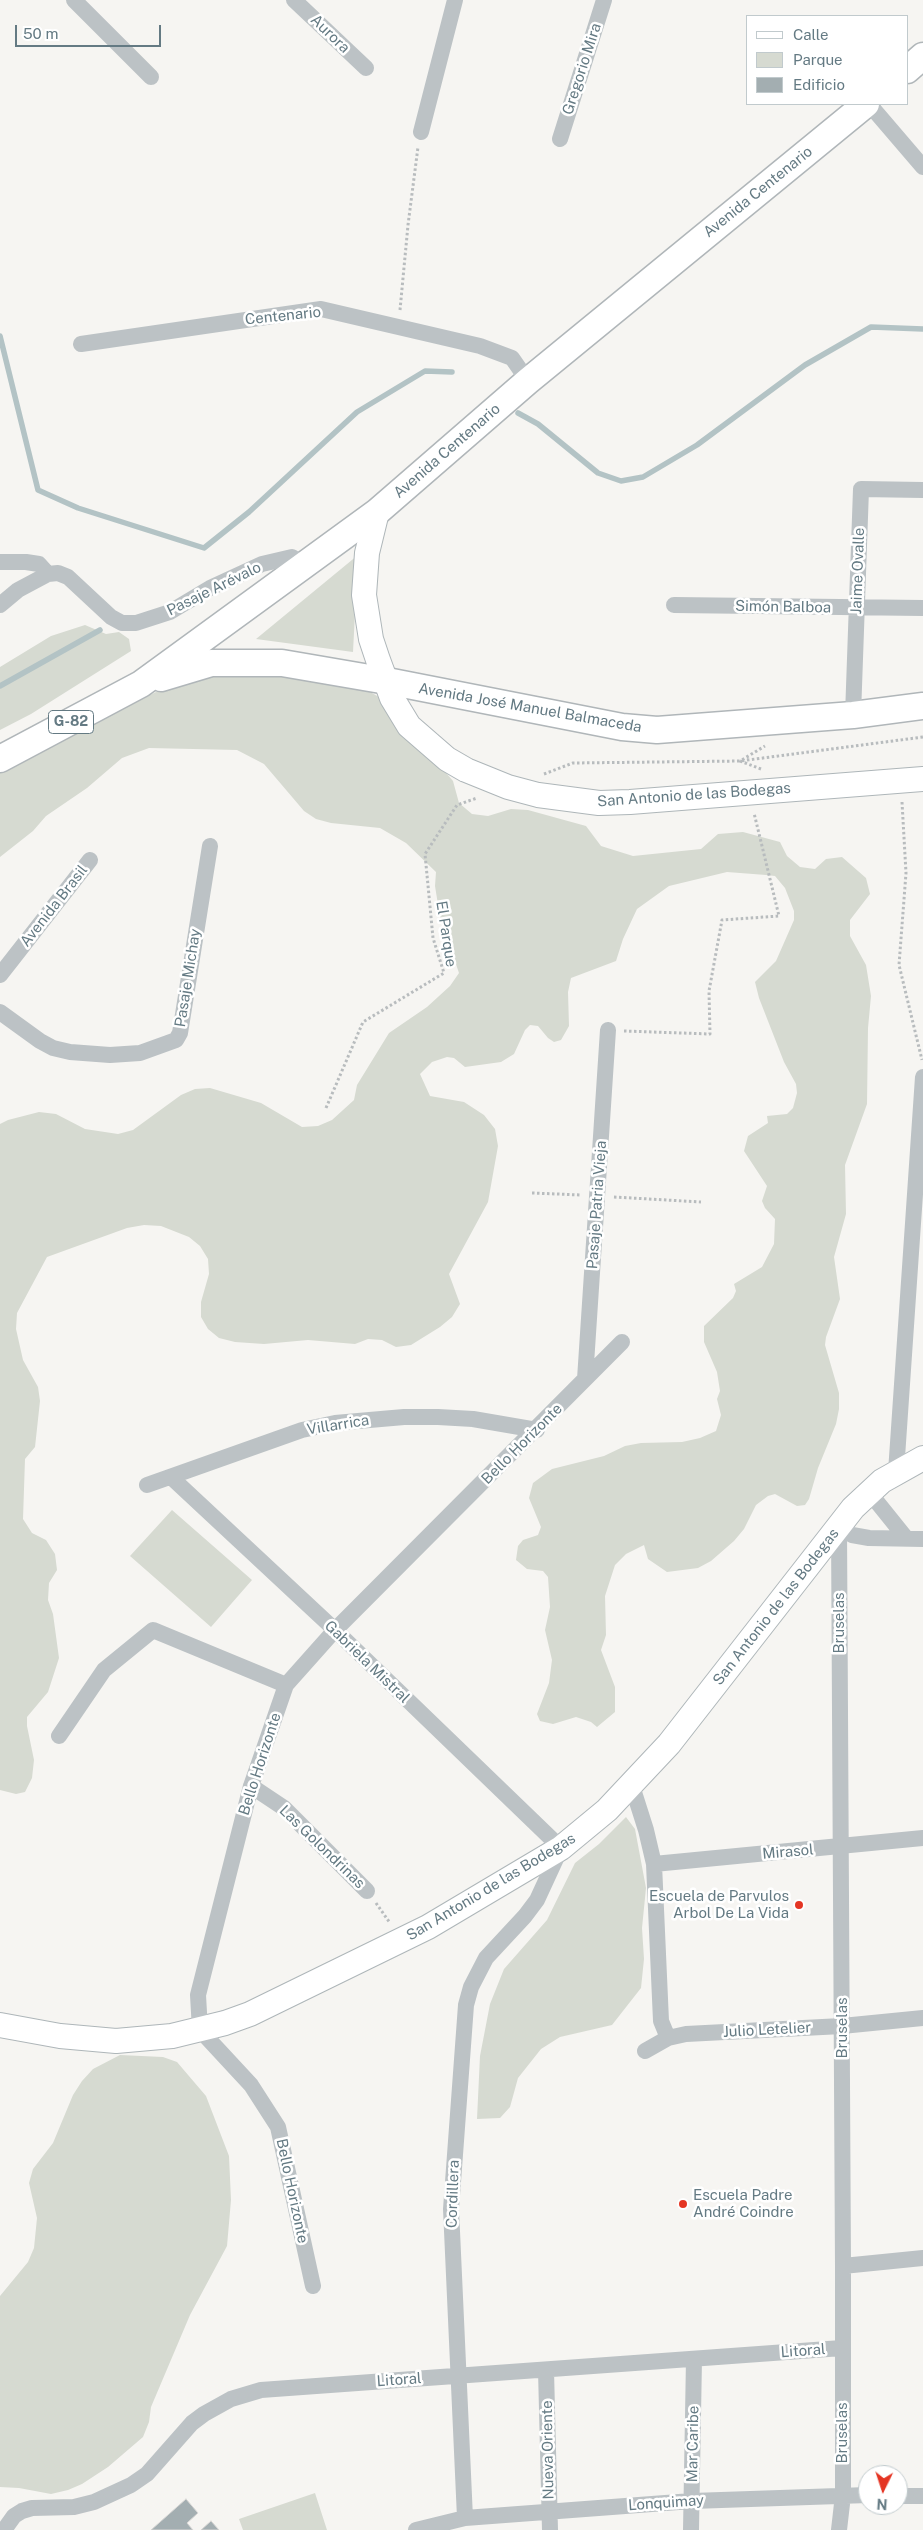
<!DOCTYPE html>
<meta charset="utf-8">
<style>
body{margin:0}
#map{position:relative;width:923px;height:2530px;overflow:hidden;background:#f6f5f2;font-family:"Public Sans",sans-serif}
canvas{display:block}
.legend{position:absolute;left:746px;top:15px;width:162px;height:90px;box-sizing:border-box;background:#fff;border:1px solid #c1cacd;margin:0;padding:6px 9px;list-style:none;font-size:15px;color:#647a83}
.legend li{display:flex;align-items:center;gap:10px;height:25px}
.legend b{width:25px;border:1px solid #c1cacd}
.north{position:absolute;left:858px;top:2465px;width:50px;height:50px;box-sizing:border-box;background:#fff;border:1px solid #c1cacd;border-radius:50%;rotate:184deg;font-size:14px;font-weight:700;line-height:20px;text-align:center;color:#647a83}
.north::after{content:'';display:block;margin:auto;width:18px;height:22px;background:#e43523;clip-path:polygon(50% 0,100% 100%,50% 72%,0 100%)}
.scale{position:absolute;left:15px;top:25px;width:146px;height:22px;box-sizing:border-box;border:2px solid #647a83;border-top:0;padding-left:6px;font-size:15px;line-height:18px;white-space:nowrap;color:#647a83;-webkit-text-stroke:4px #fff;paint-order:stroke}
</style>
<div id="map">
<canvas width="923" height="2530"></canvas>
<ul class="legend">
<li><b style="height:6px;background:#fff"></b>Calle</li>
<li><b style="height:14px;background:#d6dad1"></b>Parque</li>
<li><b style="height:14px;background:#a3aeb1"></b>Edificio</li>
</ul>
<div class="north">N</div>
<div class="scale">50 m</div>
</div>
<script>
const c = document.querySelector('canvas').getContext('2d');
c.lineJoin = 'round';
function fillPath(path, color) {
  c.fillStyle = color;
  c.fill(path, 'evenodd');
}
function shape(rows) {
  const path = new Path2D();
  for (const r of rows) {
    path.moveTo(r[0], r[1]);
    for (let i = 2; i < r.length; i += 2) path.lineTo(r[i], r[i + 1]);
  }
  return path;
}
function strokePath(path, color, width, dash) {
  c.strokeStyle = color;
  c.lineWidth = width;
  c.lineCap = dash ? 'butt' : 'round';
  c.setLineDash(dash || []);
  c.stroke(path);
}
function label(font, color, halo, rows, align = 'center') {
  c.font = font + ' "Public Sans",sans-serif';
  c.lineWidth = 5;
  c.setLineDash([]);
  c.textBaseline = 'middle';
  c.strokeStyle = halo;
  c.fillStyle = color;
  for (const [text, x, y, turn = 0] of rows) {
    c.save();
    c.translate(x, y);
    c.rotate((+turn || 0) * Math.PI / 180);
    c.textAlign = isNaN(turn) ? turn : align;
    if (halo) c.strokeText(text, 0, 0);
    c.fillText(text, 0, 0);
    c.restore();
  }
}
fillPath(shape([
 [358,555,353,652,256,639],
 [85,625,106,634,119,632,129,639,131,651,31,714,0,730,0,667,51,636],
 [218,673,301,677,363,688,379,697,385,702,398,731,435,760,453,781,459,803,472,814,488,816,511,809,528,810,586,826,601,846,633,856,701,849,718,834,743,832,780,842,787,856,800,867,815,869,826,859,842,857,866,878,870,894,850,920,850,936,866,965,871,996,868,1028,867,1104,845,1165,846,1214,834,1257,840,1299,826,1337,825,1345,839,1393,839,1409,836,1424,818,1468,809,1499,805,1505,797,1506,775,1494,768,1496,756,1505,744,1529,734,1541,711,1561,698,1568,667,1572,648,1559,644,1545,626,1554,615,1565,605,1596,606,1635,601,1650,615,1687,615,1712,597,1727,591,1722,576,1717,553,1724,540,1721,537,1714,549,1683,552,1660,545,1630,550,1607,548,1577,543,1571,527,1569,516,1560,518,1546,523,1540,538,1535,541,1527,529,1498,533,1483,552,1469,604,1456,625,1446,641,1443,682,1442,700,1438,716,1431,721,1415,717,1399,720,1391,717,1372,704,1342,704,1326,733,1298,736,1291,734,1284,762,1267,774,1244,775,1219,765,1208,762,1201,767,1186,744,1151,748,1136,768,1123,767,1116,787,1114,793,1108,797,1093,796,1084,784,1062,759,998,755,982,776,961,794,920,794,911,785,888,775,876,766,875,727,872,669,886,637,909,623,939,616,961,571,978,568,992,569,1026,561,1040,554,1042,548,1038,538,1026,530,1025,525,1030,514,1054,501,1062,465,1067,454,1058,447,1057,432,1062,420,1074,430,1096,464,1102,484,1115,495,1129,498,1146,488,1202,449,1274,460,1304,452,1317,440,1327,411,1345,396,1347,382,1340,368,1339,355,1344,308,1340,264,1344,235,1342,219,1338,208,1329,201,1317,201,1302,209,1274,208,1259,200,1246,189,1237,161,1226,144,1225,127,1228,47,1257,17,1313,16,1329,23,1360,38,1387,40,1401,35,1447,25,1459,23,1519,32,1533,46,1540,55,1554,57,1570,49,1583,48,1600,53,1614,59,1658,48,1692,27,1717,27,1726,34,1760,32,1778,25,1792,16,1794,0,1790,0,1124,8,1120,39,1112,56,1114,85,1129,118,1134,133,1130,181,1095,195,1089,210,1088,261,1103,302,1127,318,1126,332,1120,354,1100,357,1085,389,1033,427,1007,450,986,459,973,440,917,435,886,436,872,406,843,380,828,331,823,316,819,304,811,264,764,237,750,149,748,122,758,87,788,46,816,33,831,0,857,0,769,156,692,195,678],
 [172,1510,252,1580,211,1627,130,1556],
 [626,1817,635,1829,646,1888,642,1928,644,1959,641,1988,612,2025,560,2037,541,2049,518,2078,510,2107,500,2118,477,2119,480,2056,490,2004,504,1969,547,1920,575,1863,599,1844],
 [120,2055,163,2057,177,2062,206,2096,229,2156,231,2200,227,2246,190,2315,151,2407,149,2422,143,2437,108,2467,82,2484,68,2490,51,2494,19,2488,0,2487,0,2296,28,2262,34,2248,37,2218,29,2183,33,2169,53,2143,73,2095,82,2081,93,2069],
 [315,2493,327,2530,243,2530,239,2519]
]), '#d6dad1');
strokePath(shape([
 [0,336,38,490,78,508,204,548,249,512,357,412,425,371,452,372],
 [518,413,538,424,598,473,621,481,643,477,697,445,805,365,871,327,923,329],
 [0,686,100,630]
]), '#b3c3c5', 5.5);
const building = shape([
 [186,2499,198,2513,187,2523,193,2530,151,2530,186,2499],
 [211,2521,219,2530,201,2530,211,2521]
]);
fillPath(building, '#a3aeb1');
strokePath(building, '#d7d6d4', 1);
const secondary = shape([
 [377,512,367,553,364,595,371,639,378,660,392,698,409,726,447,759,466,770,508,787,538,795,599,803,630,802,923,779],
 [0,2025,60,2036,116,2041,172,2036,225,2023,250,2014,428,1927,561,1848,607,1810,669,1744,853,1508,882,1481,923,1458]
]);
const primary = shape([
 [907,70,923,56],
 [161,678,211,663,282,663,387,681,622,727,657,730,853,715,923,706],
 [0,759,141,684,377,512,528,381,866,104]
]);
strokePath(secondary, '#aeb6b9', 26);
strokePath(primary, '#b0b6b9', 29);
strokePath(shape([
 [400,310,408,225,418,147],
 [761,769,740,761,765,746],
 [544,774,573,763,740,761,923,737],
 [902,802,906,873,899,965,922,1060],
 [624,1031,710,1034,709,991,722,920,779,916,754,813],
 [326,1108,363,1022,444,973,433,938,425,854,457,805,477,798],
 [532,1193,581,1195],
 [614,1197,701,1202],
 [376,1903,390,1923]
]), '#b8bcbe', 3, [2.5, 2.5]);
strokePath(shape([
 [74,0,151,77],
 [294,0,366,68],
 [869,104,923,167],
 [421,132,455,0],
 [560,139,604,0],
 [81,344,321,309,480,346,512,358,528,381],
 [0,562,26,562,39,564,48,574],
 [0,605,18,590,48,574,58,573,68,577,111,617,122,623,136,623,170,612,210,588,262,564,292,557,303,565],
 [674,605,923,608],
 [853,715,861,489,923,490],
 [0,975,90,860],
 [0,1012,40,1041,53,1048,70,1052,110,1055,140,1053,176,1040,180,1033,210,846],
 [585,1379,608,1030],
 [896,1472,923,1077],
 [172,1478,335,1630,561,1848,537,1900,525,1916,486,1958,471,1987,466,2005,451,2209,465,2518],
 [147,1485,302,1430,335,1423,404,1417,438,1417,473,1419,537,1430],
 [869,1492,906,1538],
 [839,1527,843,2266,843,2495,839,2530],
 [839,1527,852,1535,869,1538,923,1539],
 [59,1736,104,1670,153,1630,286,1685],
 [251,1786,284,1808,367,1891],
 [632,1786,646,1830,654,1864,661,2021,668,2038],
 [654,1864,923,1838],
 [645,2051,668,2038,686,2034,842,2026,923,2018],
 [843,2266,923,2258],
 [313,2286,278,2127,251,2085,200,2030,198,1995,251,1786,286,1685,335,1630,622,1342],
 [546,2370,550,2530],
 [898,2496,923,2496],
 [4,2530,14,2516,22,2511,32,2508,74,2507,94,2502,131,2485,147,2474,192,2423,204,2414,231,2399,261,2390,842,2348],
 [416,2530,465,2518,692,2501,868,2495],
 [691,2530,694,2359]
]), '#bcc2c5', 16);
strokePath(secondary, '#fff', 24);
strokePath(primary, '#fff', 26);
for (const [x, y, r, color] of [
 [799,1905,5,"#e43523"],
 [683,2204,5,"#e43523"]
]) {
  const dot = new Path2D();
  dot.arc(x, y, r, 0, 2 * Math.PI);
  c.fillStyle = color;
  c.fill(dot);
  strokePath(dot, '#fff', 2);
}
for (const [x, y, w] of [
 [71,722,45]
]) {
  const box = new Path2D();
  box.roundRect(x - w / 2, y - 11.5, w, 23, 4);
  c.fillStyle = '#fff';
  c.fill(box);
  strokePath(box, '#647a83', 1);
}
label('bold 14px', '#647a83', null, [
 ["G-82",71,722]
]);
label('15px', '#647a83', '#fff', [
 ["Aurora",330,34,44],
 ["Gregorio Mira",582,69,-72],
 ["Avenida Centenario",758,192,-39],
 ["Centenario",283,316,-6],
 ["Avenida Centenario",447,451,-41],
 ["Jaime Ovalle",858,571,-88],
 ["Pasaje Arévalo",214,589,-26],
 ["Simón Balboa",783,607,1],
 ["Avenida José Manuel Balmaceda",530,708,10],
 ["San Antonio de las Bodegas",694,795,-4],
 ["Avenida Brasil",54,906,-52],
 ["El Parque",446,934,81],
 ["Pasaje Michay",188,978,-81],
 ["Pasaje Patria Vieja",597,1205,-86],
 ["Villarrica",338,1425,-9],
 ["Bello Horizonte",522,1444,-45],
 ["San Antonio de las Bodegas",776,1607,-52],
 ["Bruselas",839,1623,-90],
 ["Gabriela Mistral",367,1662,44],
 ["Bello Horizonte",260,1764,-72],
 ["Las Golondrinas",322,1847,44],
 ["Mirasol",788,1852,-5],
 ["San Antonio de las Bodegas",491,1887,-31],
 ["Bruselas",842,2028,-90],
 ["Julio Letelier",767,2030,-3],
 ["Bello Horizonte",292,2191,78],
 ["Cordillera",453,2194,-88],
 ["Litoral",803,2351,-4],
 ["Litoral",399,2380,-4],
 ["Bruselas",842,2433,-90],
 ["Mar Caribe",693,2444,-89],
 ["Nueva Oriente",548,2450,-91],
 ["Lonquimay",666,2503,-4]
]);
label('15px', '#647a83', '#fff', [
 ["Escuela de Parvulos",789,1896],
 ["Arbol De La Vida",789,1913],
 ["Escuela Padre",693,2195,"left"],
 ["André Coindre",693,2212,"left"]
], 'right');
</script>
